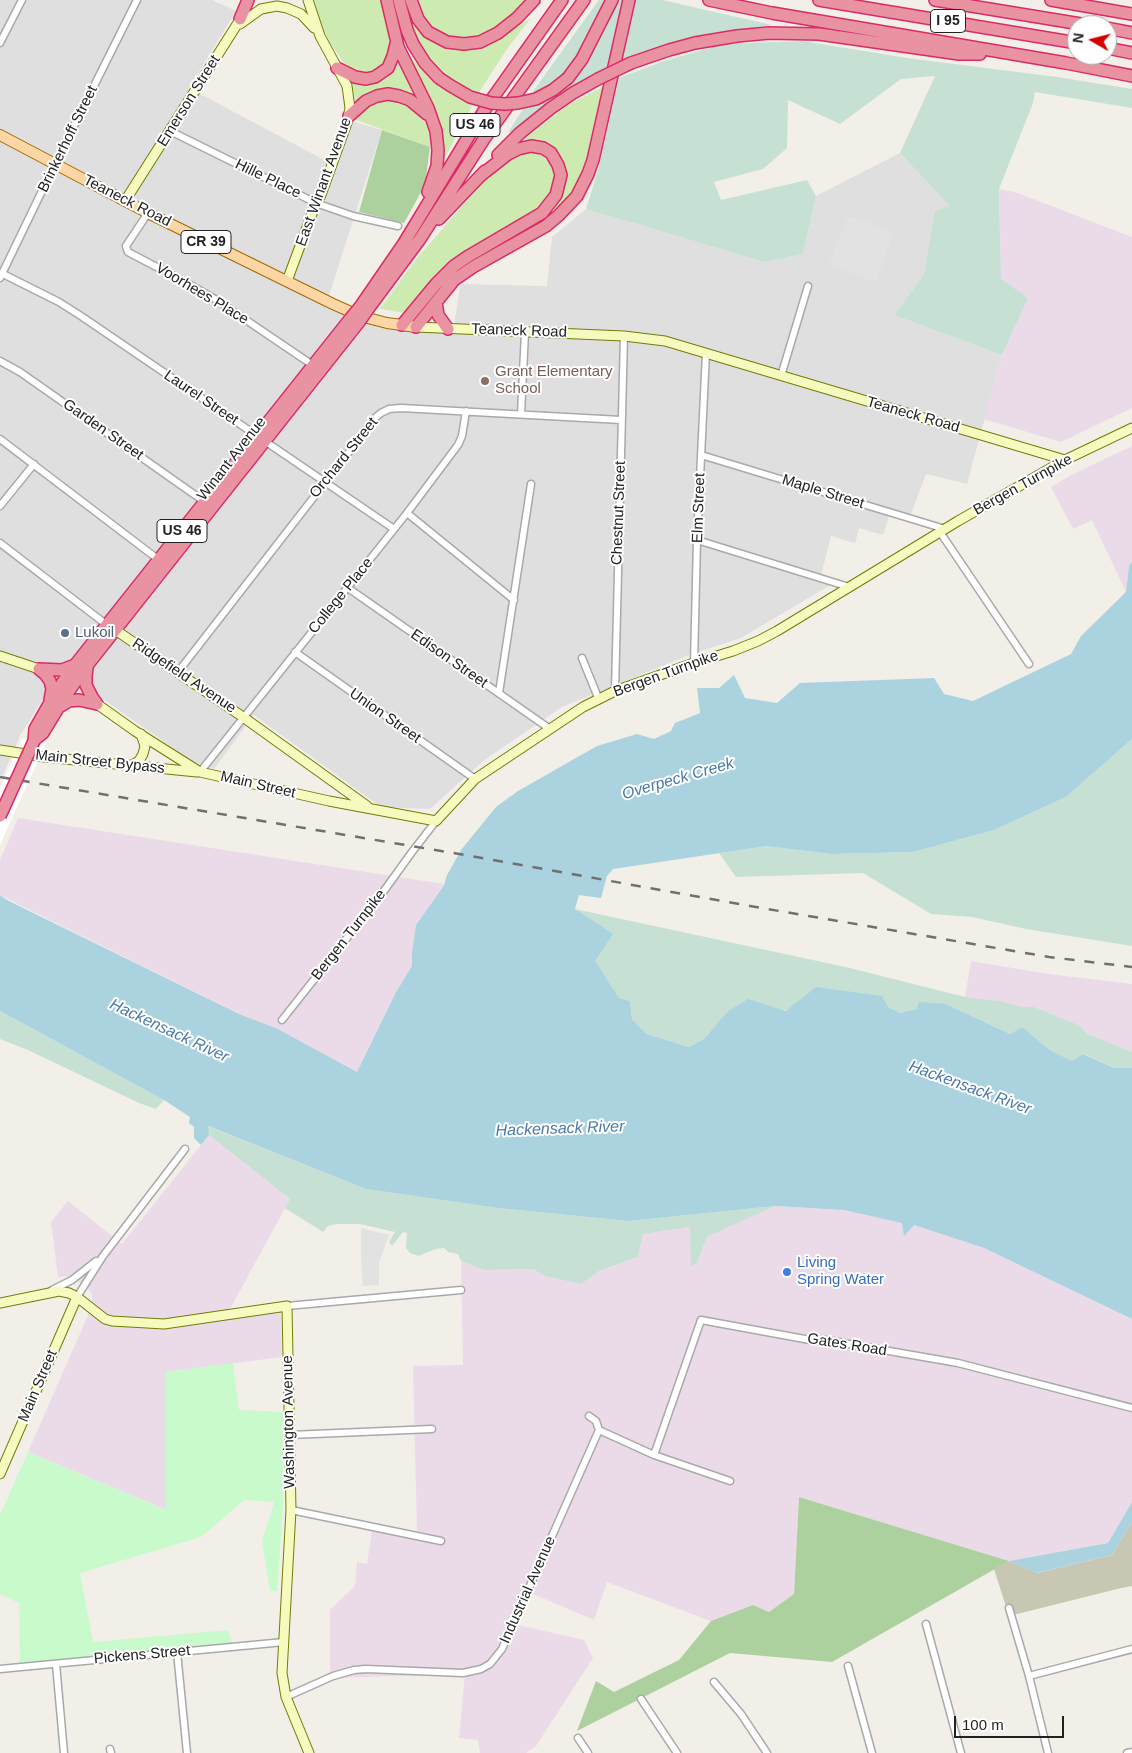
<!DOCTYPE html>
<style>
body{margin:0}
#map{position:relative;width:1132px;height:1753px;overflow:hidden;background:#f2efe9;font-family:Helvetica,sans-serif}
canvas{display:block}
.north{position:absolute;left:1067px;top:15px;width:50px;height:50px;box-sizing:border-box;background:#fff;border:1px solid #a7a7a7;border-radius:50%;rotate:278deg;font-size:14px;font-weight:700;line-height:20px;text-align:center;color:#222}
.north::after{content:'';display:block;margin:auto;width:18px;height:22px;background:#d40000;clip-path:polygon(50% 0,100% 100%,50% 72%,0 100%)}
.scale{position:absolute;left:954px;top:1716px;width:110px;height:22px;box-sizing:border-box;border:2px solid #222;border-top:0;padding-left:6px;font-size:15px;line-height:18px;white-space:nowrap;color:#222;-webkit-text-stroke:4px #fff;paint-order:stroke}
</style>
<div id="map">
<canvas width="1132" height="1753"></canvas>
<div class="north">N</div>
<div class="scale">100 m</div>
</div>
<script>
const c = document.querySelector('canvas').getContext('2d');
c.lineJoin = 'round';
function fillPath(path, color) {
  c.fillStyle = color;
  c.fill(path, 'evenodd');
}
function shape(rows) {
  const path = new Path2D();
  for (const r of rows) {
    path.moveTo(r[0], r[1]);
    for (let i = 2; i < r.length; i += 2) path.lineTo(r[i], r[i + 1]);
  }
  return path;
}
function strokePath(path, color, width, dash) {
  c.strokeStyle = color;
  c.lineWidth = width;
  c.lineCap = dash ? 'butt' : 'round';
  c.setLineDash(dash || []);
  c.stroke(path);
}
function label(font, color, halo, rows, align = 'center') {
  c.font = font + ' Helvetica,sans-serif';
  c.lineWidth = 4;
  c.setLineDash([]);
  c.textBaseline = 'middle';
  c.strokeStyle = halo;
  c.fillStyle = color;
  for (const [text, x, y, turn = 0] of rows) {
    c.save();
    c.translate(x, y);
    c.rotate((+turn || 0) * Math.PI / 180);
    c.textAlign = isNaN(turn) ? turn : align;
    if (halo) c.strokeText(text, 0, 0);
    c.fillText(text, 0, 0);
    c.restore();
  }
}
fillPath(shape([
 [0,0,212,0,236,11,189,88,328,162,342,118,382,130,325,308,453,333,460,284,547,286,552,237,586,209,764,262,803,254,816,196,900,153,951,206,935,212,924,274,894,315,1002,355,967,484,926,474,908,522,889,516,883,535,859,528,855,543,831,536,820,579,832,584,741,638,689,655,562,707,483,761,430,809,381,807,254,715,214,769,193,762,103,699,57,677,21,734,3,775,0,775]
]), '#e0dfdf');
fillPath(shape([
 [999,189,1015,192,1132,237,1132,408,1061,442,984,419,1002,355,1028,298,1001,280],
 [1132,446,1132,562,1129,566,1126,592,1092,520,1073,529,1051,487,1071,475],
 [18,818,444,884,416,925,412,952,412,966,396,992,357,1072,278,1029,239,1014,0,895,0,860],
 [971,961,1049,974,1132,984,1132,1052,1088,1034,1079,1025,1034,1007,1022,1007,1000,1001,965,997],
 [209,1135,290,1199,230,1309,232,1319,281,1312,282,1357,166,1372,167,1510,28,1452,92,1306,92,1294,86,1286,66,1276,58,1277,51,1222,68,1201,122,1244],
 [775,1206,844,1210,914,1225,984,1248,1132,1319,1132,1502,1108,1543,1009,1561,799,1497,794,1594,769,1612,753,1605,711,1621,607,1582,594,1620,531,1593,518,1625,584,1640,593,1658,536,1746,526,1753,480,1753,478,1740,459,1738,465,1674,330,1678,330,1610,355,1586,357,1562,367,1564,373,1524,417,1533,413,1366,463,1365,461,1261,484,1270,533,1269,545,1276,581,1283,599,1271,638,1257,643,1234,690,1227,692,1267,697,1263,707,1237]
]), '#ebdbe8');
fillPath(shape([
 [1132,1522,1132,1586,1121,1588,1009,1616,994,1569,1009,1561,1037,1573,1112,1555]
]), '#c7c7b4');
fillPath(shape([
 [314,0,382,0,391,43,387,61,375,71,361,74,344,63,329,41,315,10],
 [419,0,525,0,517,10,496,27,477,36,456,38,435,29,422,13],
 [531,18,507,49,478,94,442,164,408,59,410,57,431,78,452,95,454,83,422,50,409,19,427,38,455,50,492,43],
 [399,64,421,100,364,96,356,102,351,81,367,85,385,80],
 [605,86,590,152,579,183,558,211,554,210,564,185,564,165,555,150,539,141,524,139,568,105],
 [384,99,402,101,419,111,429,129,430,147,354,119,363,107],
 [532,150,547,159,554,171,553,190,541,206,520,220,466,250,438,273,405,313,380,309,417,258,488,177,514,155]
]), '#cdebb0');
fillPath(shape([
 [382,130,430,147,425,185,404,223,359,212],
 [799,1497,1009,1561,832,1662,730,1653,577,1731,596,1681,614,1692,679,1660,711,1621,753,1605,769,1612,794,1594]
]), '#add19e');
fillPath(shape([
 [599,0,608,0,570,66,553,83,531,94],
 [617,0,624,0,609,68,511,135,509,131,523,109,548,100,568,86,591,55],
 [635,0,662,0,772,25,714,34,657,48,622,61],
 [802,41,907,58,1057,77,1132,89,1132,108,1035,92,1033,103,999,189,1001,279,1028,298,1002,355,894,315,924,274,935,211,950,206,900,153,935,76,901,79,840,124,788,100,787,148,763,169,714,182,721,200,807,180,816,196,803,254,764,262,586,209,598,171,619,78,664,61,724,44],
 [1132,739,1132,946,1026,929,972,917,931,914,863,873,736,877,719,853,768,846,831,854,913,852,994,830,1066,797],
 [575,909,850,968,965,997,1000,1001,1022,1007,1034,1007,1079,1025,1088,1034,1132,1052,1132,1068,1114,1068,1084,1054,1072,1061,1050,1050,1022,1027,1010,1034,946,1004,900,1013,888,1007,727,1012,704,1039,689,1047,647,1034,632,1019,630,1001,619,998,594,961],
 [0,1011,164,1100,156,1109,139,1103,28,1050,0,1039],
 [207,1126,366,1189,498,1208,628,1221,775,1206,707,1237,697,1263,691,1267,690,1227,643,1234,638,1257,599,1271,581,1284,545,1276,533,1269,484,1270,461,1261,458,1254,448,1252,444,1248,436,1249,418,1256,410,1253,406,1248,407,1233,403,1232,392,1246,389,1242,395,1232,360,1224,337,1224,328,1226,323,1232,285,1208,290,1199,209,1135]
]), '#c6e0d4');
fillPath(shape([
 [233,1363,239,1410,283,1412,283,1508,277,1591,270,1591,262,1541,274,1502,244,1500,201,1537,80,1573,93,1642,228,1630,233,1647,20,1666,19,1603,0,1594,0,1515,28,1452,166,1510,166,1372]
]), '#c8facc');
fillPath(shape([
 [855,217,894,232,876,282,829,265,847,219],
 [361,1228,389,1235,379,1263,379,1285,363,1286,361,1257]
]), '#e2e2e2');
fillPath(shape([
 [1132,562,1132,739,1066,797,994,830,913,852,831,854,767,846,613,869,607,876,601,898,579,895,575,909,613,934,595,961,619,998,630,1001,632,1019,647,1034,689,1047,704,1039,727,1012,748,999,786,1011,816,987,882,996,888,1007,900,1013,917,1009,919,1002,946,1004,1010,1034,1022,1027,1050,1050,1072,1061,1083,1054,1114,1068,1132,1068,1132,1319,984,1248,914,1225,904,1236,902,1223,844,1210,775,1206,628,1221,498,1208,366,1189,208,1126,209,1135,201,1145,194,1138,194,1127,189,1123,190,1117,164,1100,0,1011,0,895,7,900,239,1014,278,1029,357,1072,396,992,412,966,412,952,416,925,444,885,447,875,461,850,496,807,518,791,597,746,637,734,654,739,671,731,675,723,700,713,697,688,719,688,734,675,745,698,777,703,800,683,934,678,944,694,973,701,1071,654,1081,636,1126,592,1129,566],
 [1132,1502,1132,1522,1112,1555,1036,1573,1009,1561,1108,1543]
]), '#aad3df');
fillPath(shape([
 [22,739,46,743,0,845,0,788]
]), '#fff');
const street = shape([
 [0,43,22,0],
 [170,131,316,203,353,216,398,226],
 [148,213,126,246,128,252,185,282,215,299,314,366],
 [3,274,59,302,81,316,394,529],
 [0,278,55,164,137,0],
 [0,361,20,372,205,502],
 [781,376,808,286],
 [521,414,525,332],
 [0,439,159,560],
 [701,455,945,529],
 [0,506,34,464],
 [407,513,514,600],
 [940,532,1029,664],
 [697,540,849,587],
 [0,543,107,625],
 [348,588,550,729],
 [295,652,475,779],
 [582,658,599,700],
 [694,663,697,540,706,353],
 [178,672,376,417,381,413,389,409,401,408,621,420],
 [615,691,624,336],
 [499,693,531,484],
 [200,772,407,513,458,445,462,436,466,411],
 [282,1020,381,895,412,852,436,821],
 [52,1290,72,1280,96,1261],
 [77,1297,103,1256,185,1149],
 [287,1306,461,1290],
 [599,1430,654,1455,730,1481],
 [290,1435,432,1429],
 [654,1455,701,1320,810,1340,826,1340,958,1363,1132,1408],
 [291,1510,441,1541],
 [1009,1608,1029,1676,1048,1753],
 [926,1624,961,1753],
 [177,1652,187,1753],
 [56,1664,64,1753],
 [848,1666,872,1753],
 [0,1669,284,1642],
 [1029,1676,1132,1649],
 [714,1682,741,1714,767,1753],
 [286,1697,333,1676,354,1670,366,1669,463,1673,481,1669,490,1664,502,1649,599,1430,596,1421,589,1416],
 [641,1699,677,1753],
 [578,1738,588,1753],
 [110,1749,111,1753],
 [1127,1753,1132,1752]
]);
const secondary = shape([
 [240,24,261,9,277,6,287,8,301,14,314,28],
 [125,201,243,15],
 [287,281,316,203,321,195,347,123,350,108,347,86,320,36,308,0],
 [416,327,624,336,665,341,1065,460],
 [111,627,243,717,367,806],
 [0,656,39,669],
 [97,704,135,731,200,772,329,801,436,821,475,779,583,707,615,691,694,663,733,651,758,641,777,631,958,521,1065,460,1132,428],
 [0,750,45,757,197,772],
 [132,765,139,761,143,754,145,746,141,734],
 [0,1303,59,1291,69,1293,77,1297,105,1319,112,1321,164,1324,287,1306,291,1510,282,1673,286,1697,309,1753],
 [0,1474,77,1297]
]);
const primary = shape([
 [0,135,148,213,333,304,360,316,387,323,416,327]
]);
const highway = shape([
 [387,0,398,47,428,108,436,131,438,150,437,166,428,192],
 [399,0,407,30,413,44,425,63,439,78],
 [411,0,418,19,428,32,447,42,464,44,480,42,498,33,517,18,534,0],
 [709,0,772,13,1066,63,1132,76],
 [819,0,1077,43],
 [935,0,1087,25],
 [1051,0,1132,14],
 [240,19,248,0],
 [1107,28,1132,33],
 [1107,48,1132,53],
 [631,63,669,50,695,43,737,36,769,33,819,34,959,54,980,54],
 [337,68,355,77,366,79,375,77,388,68,393,56,396,44],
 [568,78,582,59,612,0],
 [349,116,366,101,377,96,388,94,399,96,410,100,427,114],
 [498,155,520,133,551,108,573,93,598,79],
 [439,219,485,171],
 [436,302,438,315,448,329],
 [360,307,404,243,487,106,562,0],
 [368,309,420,239,484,139,584,0],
 [402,325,436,284,454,266,467,257,542,213,556,195,561,175,558,165,551,153,543,148,531,146,518,149,508,154,480,176],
 [416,327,454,280,473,267,546,226,559,215,577,196,588,174,593,160,629,0],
 [87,667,86,677,86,685,92,697,97,704],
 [39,669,45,674,50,681,52,689,50,700],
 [39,669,62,670,75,665],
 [59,707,69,701,79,700,97,704],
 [34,740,43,733,66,695,89,663,359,322],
 [34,741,35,729,56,692,71,670,350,319]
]);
strokePath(street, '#a9a9a9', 9);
strokePath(secondary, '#707d05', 11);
strokePath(primary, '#a06b00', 12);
strokePath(highway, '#dc2a67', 14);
strokePath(street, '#fff', 6);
strokePath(secondary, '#f7fabf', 9);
strokePath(primary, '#fcd6a4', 10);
strokePath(highway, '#e892a2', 11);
strokePath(shape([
 [0,777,471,856,750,906,1049,957,1132,967]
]), '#707070', 2.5, [10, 10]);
const highwayBridge = shape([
 [439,78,451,86,470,97,491,103,505,104,518,103,536,99,553,90,568,78],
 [598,79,631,63],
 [350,319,360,307],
 [359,322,368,309],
 [0,816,34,741]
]);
strokePath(highwayBridge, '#dc2a67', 14, []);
strokePath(highwayBridge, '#e892a2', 11);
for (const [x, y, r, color] of [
 [485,381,5,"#8d6e63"],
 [65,633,5,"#5c6f8a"],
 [787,1272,5,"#3f7fe0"]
]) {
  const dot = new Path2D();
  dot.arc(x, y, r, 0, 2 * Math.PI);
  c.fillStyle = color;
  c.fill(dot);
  strokePath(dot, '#fff', 2);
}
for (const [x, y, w] of [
 [948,21,35],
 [475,125,50],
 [206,242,50],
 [182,531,50]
]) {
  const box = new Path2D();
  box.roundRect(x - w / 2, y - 11.5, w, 23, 4);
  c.fillStyle = '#fff';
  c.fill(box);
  strokePath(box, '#222', 1);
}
label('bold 14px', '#222', null, [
 ["I 95",948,21],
 ["US 46",475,125],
 ["CR 39",206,242],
 ["US 46",182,531]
]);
label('15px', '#222', '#fff', [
 ["Emerson Street",189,101,-58],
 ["Brinkerhoff Street",68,139,-64],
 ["Hille Place",268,179,26],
 ["East Winant Avenue",324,182,-70],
 ["Teaneck Road",127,201,27],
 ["Voorhees Place",202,294,31],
 ["Teaneck Road",519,331,2],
 ["Laurel Street",201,398,34],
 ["Teaneck Road",913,415,16],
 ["Garden Street",103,430,35],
 ["Orchard Street",344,458,-51],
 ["Winant Avenue",232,459,-52],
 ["Bergen Turnpike",1023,485,-29],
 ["Maple Street",823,492,17],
 ["Elm Street",699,508,-88],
 ["Chestnut Street",619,513,-88],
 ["College Place",341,596,-51],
 ["Edison Street",449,659,35],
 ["Bergen Turnpike",666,674,-20],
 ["Ridgefield Avenue",184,676,34],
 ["Union Street",385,716,35],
 ["Main Street Bypass",100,762,6],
 ["Main Street",258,785,13],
 ["Bergen Turnpike",349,935,-52],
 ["Gates Road",847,1345,9],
 ["Main Street",38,1386,-67],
 ["Washington Avenue",289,1422,-91],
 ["Industrial Avenue",528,1590,-66],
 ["Pickens Street",142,1655,-5]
]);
label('15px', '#785e54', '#fff', [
 ["Grant Elementary",495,372],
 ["School",495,389]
], 'left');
label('15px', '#4e5e75', '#fff', [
 ["Lukoil",75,633]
], 'left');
label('15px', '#366cbe', '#fff', [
 ["Living",797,1263],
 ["Spring Water",797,1280]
], 'left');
label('italic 16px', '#4a7aab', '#fff', [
 ["Overpeck Creek",678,779,-16],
 ["Hackensack River",169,1031,25],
 ["Hackensack River",970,1088,20],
 ["Hackensack River",560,1129,-2]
]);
</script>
